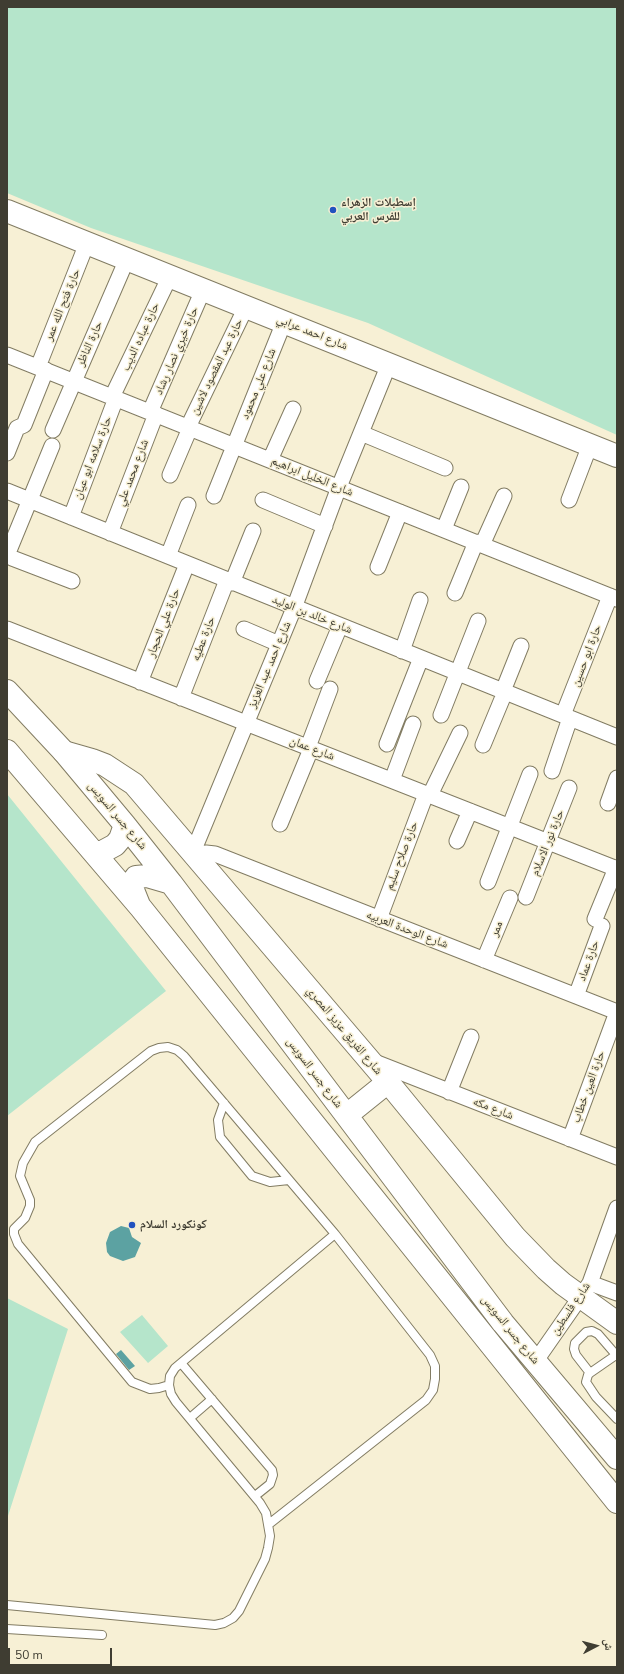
<!DOCTYPE html>
<meta charset="utf-8">
<style>
body{margin:0}
#map{position:relative;width:624px;height:1674px;overflow:hidden;background:#f7f0d5;font-family:"Nunito Sans","Noto Naskh Arabic",sans-serif}
canvas{display:block}
.frame{position:absolute;inset:0;border:8px solid #3f3d32;pointer-events:none}
.north{position:absolute;left:576px;top:1626px;width:40px;height:40px;-webkit-text-stroke:3px #f7f0d5;paint-order:stroke;rotate:84deg;font-size:11px;font-weight:700;line-height:16px;text-align:center;color:#3f3d32}
.north::after{content:'';display:block;margin:auto;width:14px;height:18px;background:#3f3d32;clip-path:polygon(50% 0,100% 100%,50% 72%,0 100%)}
.scale{position:absolute;left:8px;top:1648px;width:104px;height:18px;box-sizing:border-box;border:2px solid #3f3d32;border-top:0;padding-left:5px;font-size:12px;line-height:14px;white-space:nowrap;color:#3f3d32;-webkit-text-stroke:3px #f7f0d5;paint-order:stroke}
</style>
<div id="map">
<canvas width="624" height="1674"></canvas>
<div class="frame"></div>
<div class="north">ش</div>
<div class="scale">50 m</div>
</div>
<script>
const c = document.querySelector('canvas').getContext('2d');
c.lineJoin = 'round';
function fillPath(path, color) {
  c.fillStyle = color;
  c.fill(path, 'evenodd');
}
function shape(rows) {
  const path = new Path2D();
  for (const r of rows) {
    path.moveTo(r[0], r[1]);
    for (let i = 2; i < r.length; i += 2) path.lineTo(r[i], r[i + 1]);
  }
  return path;
}
function strokePath(path, color, width, dash) {
  c.strokeStyle = color;
  c.lineWidth = width;
  c.lineCap = dash ? 'butt' : 'round';
  c.setLineDash(dash || []);
  c.stroke(path);
}
function label(font, color, halo, rows, align = 'center') {
  c.font = font + ' "Nunito Sans","Noto Naskh Arabic",sans-serif';
  c.lineWidth = 3;
  c.setLineDash([]);
  c.textBaseline = 'middle';
  c.strokeStyle = halo;
  c.fillStyle = color;
  for (const [text, x, y, turn = 0] of rows) {
    c.save();
    c.translate(x, y);
    c.rotate((+turn || 0) * Math.PI / 180);
    c.textAlign = isNaN(turn) ? turn : align;
    if (halo) c.strokeText(text, 0, 0);
    c.fillText(text, 0, 0);
    c.restore();
  }
}
fillPath(shape([
 [7,7,617,7,617,435,368,323,91,228,7,193],
 [7,794,166,991,7,1116],
 [7,1298,68,1329,7,1519],
 [142,1315,168,1346,148,1363,120,1332]
]), '#b5e5cb');
fillPath(shape([
 [121,1226,129,1228,132,1237,141,1243,135,1257,123,1261,110,1256,107,1252,106,1243,110,1232],
 [121,1350,135,1366,129,1370,116,1354]
]), '#5ca2a2');
const lane = shape([
 [224,1103,218,1120,220,1137,252,1176,270,1182,289,1180],
 [616,1355,590,1373,588,1375,586,1382,596,1397,617,1419],
 [181,1363,272,1470,273,1475,270,1484,255,1496],
 [590,1373,576,1355,574,1349,575,1343,586,1332,592,1331,598,1334,617,1356],
 [169,1385,159,1388,150,1389,132,1382,18,1244,14,1234,14,1229,25,1218,30,1206,30,1200,20,1176,23,1163,35,1142,151,1051,159,1048,168,1047,177,1050,184,1056,335,1234,430,1355,435,1366,435,1379,433,1390,426,1400,269,1524],
 [190,1418,212,1399],
 [7,1605,215,1625,224,1623,233,1618,239,1611,265,1559,268,1548,270,1536,266,1513,260,1503,176,1402,171,1394,169,1385,170,1376,175,1368,335,1234],
 [7,1629,102,1635]
]);
const street = shape([
 [7,355,617,599],
 [38,367,87,243],
 [112,397,170,276],
 [150,412,203,290],
 [188,427,246,307],
 [53,430,127,259],
 [361,433,445,468],
 [52,446,8,553,12,558,72,581],
 [7,453,17,428,24,425,46,370],
 [270,460,293,409],
 [170,475,190,428],
 [7,491,617,737],
 [214,496,284,322],
 [263,500,325,526],
 [569,500,590,445],
 [71,517,116,398],
 [444,529,461,487],
 [110,533,156,414],
 [482,545,504,496],
 [168,556,188,505],
 [378,567,400,512],
 [232,583,253,531],
 [455,593,476,542],
 [7,629,617,869],
 [244,629,279,644],
 [402,651,420,600],
 [317,681,340,626],
 [140,682,187,564],
 [503,691,521,646],
 [181,698,227,580],
 [441,715,478,621],
 [563,715,610,596],
 [387,744,421,658],
 [483,745,505,692],
 [308,747,330,689],
 [552,771,570,718],
 [392,780,413,724],
 [430,795,460,733],
 [608,803,617,778],
 [280,824,311,749],
 [457,841,470,811],
 [193,852,294,608,339,487,389,364],
 [196,856,206,853,215,854,617,1012],
 [488,882,530,774],
 [526,897,569,788],
 [379,919,426,794],
 [595,919,616,868],
 [484,960,510,898],
 [576,996,602,926],
 [372,1061,617,1157],
 [449,1092,471,1037],
 [570,1139,617,1012],
 [590,1283,617,1293],
 [535,1362,590,1283,617,1208]
]);
const secondary = shape([
 [7,211,617,456],
 [64,752,92,760,105,765,134,784,388,1082,515,1237,546,1269,563,1284,617,1323]
]);
const primary = shape([
 [7,691,64,752,125,825,171,883,503,1323,617,1458],
 [7,751,141,908,617,1502],
 [94,853,102,852,115,845,120,839,125,825],
 [139,905,133,890,133,881,136,877,147,876,171,883],
 [347,1115,388,1082]
]);
strokePath(lane, '#827c63', 10);
strokePath(street, '#827c63', 17);
strokePath(secondary, '#827c63', 24);
strokePath(primary, '#827c63', 24);
strokePath(lane, '#fff', 8);
strokePath(street, '#fff', 15);
strokePath(secondary, '#fff', 22);
strokePath(primary, '#fff', 22);
for (const [x, y, r, color] of [
 [333,210,4,"#2152bf"],
 [132,1225,4,"#2152bf"]
]) {
  const dot = new Path2D();
  dot.arc(x, y, r, 0, 2 * Math.PI);
  c.fillStyle = color;
  c.fill(dot);
  strokePath(dot, '#f7f0d5', 1.5);
}
label('bold 12px', '#3f3d32', '#f7f0d5', [
 ["إسطبلات الزهراء",341,203],
 ["للفرس العربي",341,217],
 ["كونكورد السلام",140,1225]
], 'left');
label('12px', '#3f3d32', '#f7f0d5', [
 ["حارة فتح الله عمر",63,305,-68],
 ["شارع احمد عرابي",312,333,22],
 ["حارة عباده الديب",141,337,-65],
 ["حارة الناظر",90,344,-66],
 ["حارة خيري نصار رشاد",177,351,-67],
 ["حارة عبد المقصود لاشين",217,367,-64],
 ["شارع علي محمود",259,384,-68],
 ["حارة سلامه ابو عيان",93,458,-69],
 ["شارع محمد علي",133,473,-69],
 ["شارع الخليل ابراهيم",312,477,22],
 ["شارع خالد بن الوليد",312,615,22],
 ["حارة علي الحجار",164,623,-69],
 ["حارة عطيه",204,639,-69],
 ["حارة ابو حسين",587,656,-69],
 ["شارع احمد عبد العزيز",270,665,-67],
 ["شارع عمان",312,749,21],
 ["شارع جسر السويس",117,816,50],
 ["حارة نور الاسلام",548,843,-68],
 ["حارة صلاح سليم",402,856,-69],
 ["ممر",497,929,-68],
 ["شارع الوحدة العربيه",407,930,21],
 ["حارة عماد",589,961,-70],
 ["شارع الفريق عزيز المصري",344,1031,50],
 ["شارع جسر السويس",314,1073,53],
 ["حارة العين خطاب",589,1087,-70],
 ["شارع مكه",493,1109,21],
 ["شارع فلسطين",571,1309,-56],
 ["شارع جسر السويس",510,1330,51]
]);
</script>
